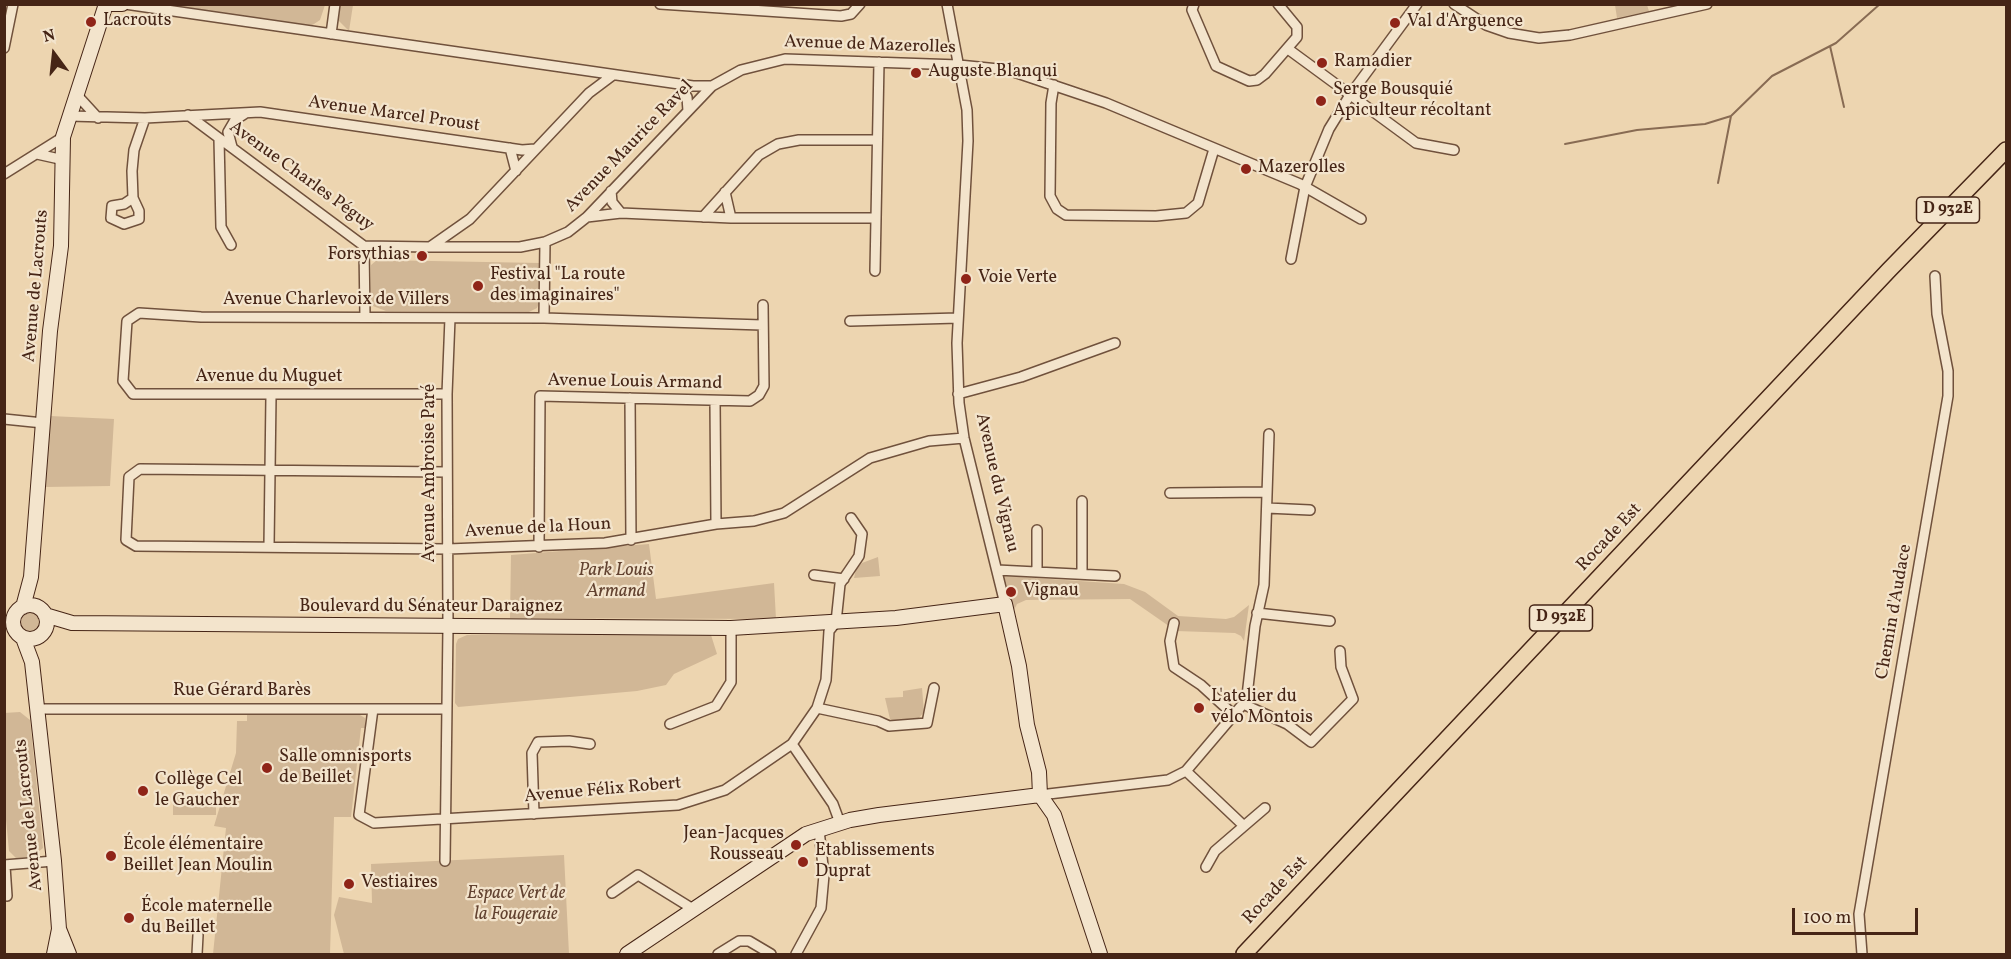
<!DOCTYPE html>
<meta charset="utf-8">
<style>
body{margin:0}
#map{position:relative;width:2011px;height:959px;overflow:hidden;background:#edd5b0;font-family:Vollkorn,serif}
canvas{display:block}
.frame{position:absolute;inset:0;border:6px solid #462516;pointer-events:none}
.north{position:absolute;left:24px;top:24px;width:60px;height:60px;-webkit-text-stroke:4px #f3e4cc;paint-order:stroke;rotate:345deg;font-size:16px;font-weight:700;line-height:24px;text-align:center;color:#462516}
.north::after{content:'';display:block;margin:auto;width:21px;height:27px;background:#462516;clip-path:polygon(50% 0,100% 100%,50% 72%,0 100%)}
.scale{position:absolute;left:1792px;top:908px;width:126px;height:27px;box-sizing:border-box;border:3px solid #462516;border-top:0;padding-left:8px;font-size:18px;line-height:21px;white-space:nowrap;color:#462516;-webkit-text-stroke:4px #f3e4cc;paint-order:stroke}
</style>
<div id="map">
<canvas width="2011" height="959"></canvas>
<div class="frame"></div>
<div class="north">N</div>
<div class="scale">100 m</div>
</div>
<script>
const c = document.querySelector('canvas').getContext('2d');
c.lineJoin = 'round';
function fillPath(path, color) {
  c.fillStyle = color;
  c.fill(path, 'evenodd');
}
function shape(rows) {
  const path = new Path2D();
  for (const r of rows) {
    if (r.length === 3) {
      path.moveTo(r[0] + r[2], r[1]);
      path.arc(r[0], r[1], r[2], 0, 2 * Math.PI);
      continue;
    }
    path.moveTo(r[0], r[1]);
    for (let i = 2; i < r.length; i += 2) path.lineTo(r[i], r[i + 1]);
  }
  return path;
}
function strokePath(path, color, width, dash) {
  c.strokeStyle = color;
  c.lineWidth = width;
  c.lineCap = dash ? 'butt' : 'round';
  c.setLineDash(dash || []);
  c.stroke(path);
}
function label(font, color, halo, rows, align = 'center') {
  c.font = font + ' Vollkorn,serif';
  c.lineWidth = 4.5;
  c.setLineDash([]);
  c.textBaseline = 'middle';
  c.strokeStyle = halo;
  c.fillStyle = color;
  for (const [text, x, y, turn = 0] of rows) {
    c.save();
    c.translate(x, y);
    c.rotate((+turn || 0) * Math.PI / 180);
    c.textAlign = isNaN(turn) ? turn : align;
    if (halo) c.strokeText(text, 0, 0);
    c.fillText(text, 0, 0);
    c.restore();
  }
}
fillPath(shape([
 [169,5,325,5,320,20,311,26],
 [339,5,353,5,349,31,338,20],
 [1615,5,1647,5,1649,11,1617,18],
 [377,260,540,263,541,298,537,308,529,312,386,311,373,306,371,298,371,265],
 [50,416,114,419,110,486,45,487],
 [649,544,656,599,774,583,776,619,510,618,511,555],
 [878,557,880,576,854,578,856,569,862,563],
 [1004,576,1124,584,1145,592,1178,616,1226,619,1234,617,1249,605,1244,641,1241,636,1235,633,1176,631,1130,599,1026,600,1017,604,1014,610],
 [30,622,12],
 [467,635,711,635,717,654,674,674,666,685,637,691,458,707,455,703,456,644,458,639],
 [922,688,924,712,918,719,897,723,890,719,885,698,903,697,903,691],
 [20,712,30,720,43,848,32,857,16,858,9,851,5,809,4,713],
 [247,715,360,715,365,718,365,728,361,728,351,817,334,817,330,954,213,954,226,828,214,826,236,753,237,721,247,721],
 [173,795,216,795,216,815,173,815],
 [564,855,569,954,344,954,334,915,339,897,372,903,371,864]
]), '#d1b796');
strokePath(shape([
 [1830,46,1844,107],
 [1565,144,1637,130,1705,124,1731,116,1772,76,1836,43,1880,4],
 [1718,183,1731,116]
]), '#886b53', 2);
const street = shape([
 [125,4,693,86,712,86,741,70,785,59,959,65,1008,70,1106,103,1300,184,1361,219],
 [660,4,841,16,851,14,860,4],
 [947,4,967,110,968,141,957,343,959,403,964,438,1005,604],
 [1194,4,1192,10,1216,66,1249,81,1257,80,1265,74,1297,37,1297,27,1278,4],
 [1454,4,1486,25,1509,33,1539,38,1570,35,1707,4],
 [331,34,335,4],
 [4,48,13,4],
 [1288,49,1416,143,1454,150],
 [679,84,687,97,688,111],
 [1054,85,1051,103,1050,196,1057,209,1066,215,1156,216,1186,213,1198,203,1214,149],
 [76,94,98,118],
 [188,115,364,246,430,247,470,219,589,93,613,75],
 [69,116,145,118,260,112,522,150,535,149],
 [219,139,221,227,231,245],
 [232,147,228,132,235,120,246,113],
 [510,148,516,171],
 [37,154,64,160],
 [4,174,63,137],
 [611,191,612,202,621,213],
 [725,192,731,218],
 [133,198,124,204,112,206,111,218,124,224,139,219,139,211,133,198,132,171,134,150,145,118],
 [587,217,621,213,731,218,875,218],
 [703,217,759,155,778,144,799,140,876,140],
 [364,246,365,317],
 [430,247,520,247,545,242,568,232,587,217,712,86],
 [1291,259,1305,187,1329,129,1350,95,1417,4],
 [875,271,879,62],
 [544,318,545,242],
 [850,321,958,318],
 [447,394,133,394,123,381,127,321,139,313,201,317,544,318,762,325],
 [958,394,1021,377,1115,343],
 [630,398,631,540],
 [715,401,716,524],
 [4,419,43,423],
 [447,472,140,469,129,477,126,540,136,546,448,549,605,543,716,524,754,521,784,513,870,458,929,441,964,438],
 [1170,493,1267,492],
 [1082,501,1082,574],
 [1267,508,1310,510],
 [269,546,271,396],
 [539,547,540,396,750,401,759,395,764,386,763,305],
 [997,570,1115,576],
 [1037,572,1037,530],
 [814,575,844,579],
 [1257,613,1330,621],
 [1174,623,1170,641,1174,667,1201,685,1235,716],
 [1243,704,1287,724,1311,742,1353,699,1341,667,1340,651],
 [817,708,878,721,889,726,927,723,934,688],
 [38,709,445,709],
 [373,709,359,815,374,823,678,805,725,790,792,744,817,708,826,680,829,631,836,622,840,584,859,556,862,534,851,518],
 [670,724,716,706,731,682,731,628],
 [792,744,833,804,840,823],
 [1186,771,1244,826,1265,808],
 [1040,795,1168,780,1186,771,1243,704,1247,696,1255,626,1264,585,1269,434],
 [534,814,532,753,538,742,569,741,590,744],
 [445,861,448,627,447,394,450,318],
 [4,865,54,861],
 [5,866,7,896],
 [1206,867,1215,851,1244,826],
 [612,893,638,875,693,909],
 [197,954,198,935],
 [718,954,739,941,749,941,771,954],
 [796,954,821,908,824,875,819,830],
 [1862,954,1859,914,1948,396,1948,371,1937,314,1935,276]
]);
const secondary = shape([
 [108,4,122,4],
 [30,622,17],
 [23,607,31,577,50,331,61,246,63,137,106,4],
 [45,615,72,623,731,628,896,618,1005,604,1019,666,1027,725,1039,772,1040,795,1054,815,1100,954],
 [23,638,32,662,54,861,59,929,54,954],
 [59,929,69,954],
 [627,954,806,834,850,820,879,815,1040,795]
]);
const primary = shape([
 [1244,954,1889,270,2006,150]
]);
strokePath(street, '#70513c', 12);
strokePath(secondary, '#462516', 16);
strokePath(primary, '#462516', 18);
strokePath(street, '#f3e4cc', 9);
strokePath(secondary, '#f3e4cc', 14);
strokePath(primary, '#edd5b0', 15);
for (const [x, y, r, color] of [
 [91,22,6,"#8f2418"],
 [1395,23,6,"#8f2418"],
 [1322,63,6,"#8f2418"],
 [916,73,6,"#8f2418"],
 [1321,101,6,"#8f2418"],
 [1246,169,6,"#8f2418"],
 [422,256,6,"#8f2418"],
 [966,279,6,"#8f2418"],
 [478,286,6,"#8f2418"],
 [1011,592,6,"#8f2418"],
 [1199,708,6,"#8f2418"],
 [267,768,6,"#8f2418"],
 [143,791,6,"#8f2418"],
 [796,845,6,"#8f2418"],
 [111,856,6,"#8f2418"],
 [803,862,6,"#8f2418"],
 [349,884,6,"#8f2418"],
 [129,918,6,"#8f2418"]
]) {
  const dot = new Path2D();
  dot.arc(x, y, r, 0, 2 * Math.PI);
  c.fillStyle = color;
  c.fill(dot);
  strokePath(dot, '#f3e4cc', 2);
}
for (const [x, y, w] of [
 [1948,210,63],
 [1561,618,63]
]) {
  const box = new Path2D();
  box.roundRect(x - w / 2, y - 13, w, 26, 4.5);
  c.fillStyle = '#f3e4cc';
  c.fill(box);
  strokePath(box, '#462516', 1.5);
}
label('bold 16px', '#462516', null, [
 ["D 932E",1948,210],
 ["D 932E",1561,618]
]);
label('18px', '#462516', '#f3e4cc', [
 ["Lacrouts",103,22],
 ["Val d'Arguence",1407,23],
 ["Ramadier",1334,63],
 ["Auguste Blanqui",928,73],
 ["Serge Bousquié",1333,91],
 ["Apiculteur récoltant",1333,112],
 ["Mazerolles",1258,169],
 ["Forsythias",410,256,"right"],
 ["Festival \"La route",490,276],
 ["des imaginaires\"",490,297],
 ["Voie Verte",978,279],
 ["Vignau",1023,592],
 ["L'atelier du",1211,698],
 ["vélo Montois",1211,719],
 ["Salle omnisports",279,758],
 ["de Beillet",279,779],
 ["Collège Cel",155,781],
 ["le Gaucher",155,802],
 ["Jean-Jacques",784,835,"right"],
 ["Rousseau",784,856,"right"],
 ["École élémentaire",123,846],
 ["Beillet Jean Moulin",123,867],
 ["Etablissements",815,852],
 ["Duprat",815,873],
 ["Vestiaires",361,884],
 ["École maternelle",141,908],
 ["du Beillet",141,929]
], 'left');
label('18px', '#462516', '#f3e4cc', [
 ["Avenue de Mazerolles",870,46,2],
 ["Avenue Marcel Proust",394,115,8],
 ["Avenue Maurice Ravel",630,147,-46],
 ["Avenue Charles Péguy",301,177,36],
 ["Avenue de Lacrouts",37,286,-85],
 ["Avenue Charlevoix de Villers",336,301],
 ["Avenue du Muguet",269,378],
 ["Avenue Louis Armand",635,383,1],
 ["Avenue Ambroise Paré",431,473,-90],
 ["Avenue du Vignau",996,483,77],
 ["Avenue de la Houn",538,529,-3],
 ["Rocade Est",1610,538,-47],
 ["Boulevard du Sénateur Daraignez",431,608],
 ["Chemin d'Audace",1895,612,-80],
 ["Rue Gérard Barès",242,692],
 ["Avenue Félix Robert",603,791,-5],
 ["Avenue de Lacrouts",30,815,-96],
 ["Rocade Est",1276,891,-47]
]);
label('italic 18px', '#624230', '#f3e4cc', [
 ["Park Louis",616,572],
 ["Armand",616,593],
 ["Espace Vert de",516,895],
 ["la Fougeraie",516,916]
]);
</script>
